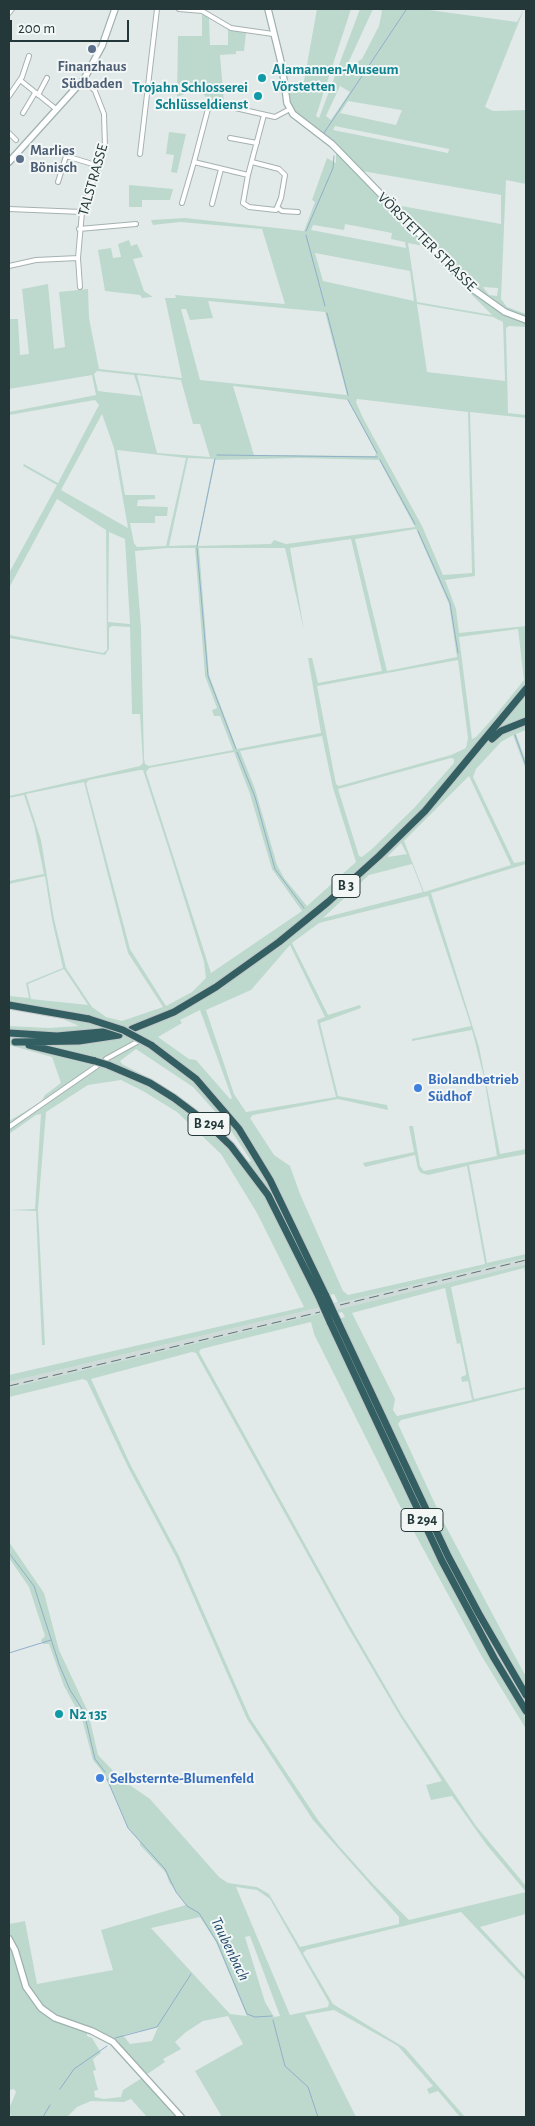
<!DOCTYPE html>
<meta charset="utf-8">
<style>
body{margin:0}
#map{position:relative;width:535px;height:2126px;overflow:hidden;background:#e2eae9;font-family:"Alegreya Sans",sans-serif}
canvas{display:block}
.frame{position:absolute;inset:0;border:10px solid #243839;pointer-events:none}
.scale{position:absolute;left:10px;top:20px;width:119px;height:22px;box-sizing:border-box;border:2px solid #243839;border-top:0;padding-left:6px;font-size:15px;line-height:18px;white-space:nowrap;color:#243839;-webkit-text-stroke:4px #f2f7f6;paint-order:stroke}
</style>
<div id="map">
<canvas width="535" height="2126"></canvas>
<div class="frame"></div>
<div class="scale">200 m</div>
</div>
<script>
const c = document.querySelector('canvas').getContext('2d');
c.lineJoin = 'round';
function fillPath(path, color) {
  c.fillStyle = color;
  c.fill(path, 'evenodd');
}
function shape(rows) {
  const path = new Path2D();
  for (const r of rows) {
    path.moveTo(r[0], r[1]);
    for (let i = 2; i < r.length; i += 2) path.lineTo(r[i], r[i + 1]);
  }
  return path;
}
function strokePath(path, color, width, dash) {
  c.strokeStyle = color;
  c.lineWidth = width;
  c.lineCap = dash ? 'butt' : 'round';
  c.setLineDash(dash || []);
  c.stroke(path);
}
function label(font, color, halo, rows, align = 'center') {
  c.font = font + ' "Alegreya Sans",sans-serif';
  c.lineWidth = 4;
  c.setLineDash([]);
  c.textBaseline = 'middle';
  c.strokeStyle = halo;
  c.fillStyle = color;
  for (const [text, x, y, turn = 0] of rows) {
    c.save();
    c.translate(x, y);
    c.rotate((+turn || 0) * Math.PI / 180);
    c.textAlign = isNaN(turn) ? turn : align;
    if (halo) c.strokeText(text, 0, 0);
    c.fillText(text, 0, 0);
    c.restore();
  }
}
fillPath(shape([
 [526,1258,526,1264,9,1388,9,1382]
]), '#d0dad8');
fillPath(shape([
 [317,9,351,9,316,116,319,118,360,9,373,9,344,72,346,74,352,65,362,59,379,26,382,11,379,9,422,9,517,22,524,9,485,107,493,111,526,110,526,184,506,180,501,299,507,307,526,314,526,327,509,326,506,328,508,413,526,415,526,418,470,412,475,576,445,580,456,609,459,633,526,626,526,730,516,734,526,761,526,770,513,735,501,742,476,769,473,777,514,863,526,861,526,864,431,893,479,1047,500,1154,526,1149,526,1154,469,1165,487,1263,526,1254,526,1258,9,1382,9,1375,304,1307,257,1213,221,1154,177,1112,143,1091,121,1080,88,1085,46,1112,38,1210,45,1345,42,1345,36,1211,9,1210,35,1209,41,1114,36,1115,9,1134,9,1121,41,1102,45,1095,61,1083,52,1057,9,1045,9,1026,49,1028,79,1026,63,1019,9,1009,9,996,29,998,26,983,63,968,52,920,45,876,9,884,9,881,44,874,34,825,24,795,9,798,9,796,140,766,143,763,140,714,132,714,130,627,112,626,109,628,109,649,105,655,9,638,9,635,103,653,107,650,106,530,57,499,9,588,9,573,57,485,23,466,24,464,58,483,99,405,95,400,9,415,9,412,96,395,92,375,9,389,9,319,18,319,20,355,29,354,22,289,48,284,54,349,65,347,59,292,88,289,89,318,99,369,182,378,165,298,176,298,175,295,285,304,262,229,180,222,153,225,151,220,185,218,304,231,315,202,312,200,327,158,336,163,336,153,339,149,331,140,297,115,289,101,287,86,301,87,304,81],
 [340,86,350,92,331,120,326,116],
 [348,101,401,110,402,110,396,125,340,113],
 [335,126,449,149,449,150,448,153,333,130],
 [362,171,501,195,501,224,396,205],
 [345,224,392,233,391,239,405,242,406,248,311,230,313,225,344,230],
 [408,243,423,246,492,315,417,302],
 [315,253,410,271,414,301,323,281],
 [483,287,498,288,497,296,489,295],
 [208,301,325,312,347,395,200,380,181,309,186,309,190,320,213,318],
 [417,304,493,317,503,322,505,381,427,372],
 [97,371,134,375,141,396,98,391,94,374],
 [137,375,181,380,193,424,200,424,210,457,157,453],
 [233,386,348,400,376,453,375,456,254,455],
 [357,399,468,412,472,573,443,575,422,526,363,418,356,402],
 [102,414,114,448,128,528,61,490],
 [117,450,186,458,166,546,137,547,134,543,130,523,155,523,155,516,167,516,168,507,137,506,138,500,155,499,155,495,125,495],
 [188,458,214,459,197,545,169,546],
 [299,458,379,460,415,527,286,544,274,540,271,544,198,546,215,460],
 [416,529,449,604,457,657,387,671,355,539],
 [109,532,125,539,130,624,108,622],
 [351,539,382,671,318,683,312,658,308,658,321,733,237,749,209,675,199,548,285,548,304,630,290,548],
 [167,548,195,548,205,676,217,708,212,710,214,716,220,716,233,750,149,766,145,764,144,758,141,627,135,551],
 [518,629,524,680,494,717,476,737,472,739,459,637],
 [458,660,468,738,466,748,451,755,339,786,336,784,317,686],
 [322,736,333,788,356,862,307,906,284,878,277,865,255,789,240,751],
 [234,752,250,794,272,869,302,911,211,973,146,772,149,768],
 [451,758,454,759,454,763,414,808,372,849,362,857,359,856,338,789],
 [140,770,143,770,170,853,204,962,206,978,192,992,166,1006,130,949,86,783,89,780],
 [469,776,511,865,424,892,404,841],
 [84,782,128,953,163,1007,122,1021,106,1017,92,1007,66,968,54,919,41,840,26,794],
 [401,843,407,854,388,857,388,856],
 [412,864,423,892,323,918,369,875],
 [428,896,471,1026,412,1039,412,1041,472,1030,484,1077,497,1156,424,1171,420,1166,413,1126,409,1126,414,1152,363,1163,365,1167,415,1155,418,1169,421,1173,428,1175,467,1166,485,1264,348,1295,343,1291,300,1194,290,1166,274,1155,250,1118,253,1115,338,1099,388,1110,387,1105,338,1096,320,1023,361,1008,360,1005,328,1015,292,943,319,923],
 [290,945,325,1017,317,1020,336,1097,246,1112,234,1094,206,1010,251,990],
 [64,969,88,1005,31,999,28,984],
 [200,1010,232,1098,230,1099,196,1060,189,1059,158,1037,182,1023,180,1020],
 [90,1016,123,1027,153,1042,150,1047,123,1034,89,1023],
 [136,1049,193,1087,228,1126,251,1161,249,1162,221,1130,192,1106,162,1085,122,1064,120,1061],
 [334,1294,338,1302,319,1306,315,1298],
 [202,14,209,17,210,45,228,45,228,29,246,33,244,51,236,51,236,54,220,55,224,102,218,101,211,104,199,88,177,97,178,36,202,36],
 [169,132,186,134,177,173,171,172,174,155,166,154],
 [129,185,130,185,173,189,170,200,142,200,142,207,129,207],
 [129,240,131,246,137,244,143,257,133,259,144,291,153,297,142,298,140,295,105,291,98,250,111,248,113,258,121,257,118,244],
 [526,1264,526,1276,524,1268,451,1287,474,1399,526,1387,526,1389,401,1420,398,1424,443,1521,526,1677,526,1688,487,1622,439,1529,338,1319,345,1317,342,1312,324,1317,431,1548,482,1643,526,1718,526,1729,481,1655,401,1508,314,1334,311,1322,201,1349,199,1352,349,1624,402,1715,476,1826,526,1886,526,1892,486,1844,452,1796,431,1800,426,1785,442,1781,400,1716,346,1624,196,1353,192,1352,91,1379,130,1464,179,1556,250,1718,318,1820,339,1846,373,1884,409,1920,526,1892,526,1914,480,1927,526,1977,526,1981,461,1912,306,1950,303,1953,333,2004,405,2048,465,2117,460,2117,438,2091,429,2094,427,2089,433,2086,398,2046,334,2010,305,2015,356,2117,222,2117,195,2071,243,2044,228,2016,203,2021,186,2032,175,2042,181,2049,163,2059,165,2062,146,2075,186,2117,147,2117,131,2099,124,2102,91,2101,77,2107,67,2117,11,2117,9,2109,16,2092,14,2089,9,2090,9,1924,25,1921,37,1984,113,1970,101,1930,186,1905,169,1882,166,1873,140,1845,140,1842,128,1828,115,1797,102,1771,93,1760,82,1719,64,1686,49,1644,43,1644,41,1640,45,1636,29,1587,9,1558,9,1542,44,1593,59,1650,88,1712,98,1755,121,1779,150,1799,219,1877,228,1883,257,1887,269,1894,300,1947,399,1924,399,1917,313,1820,247,1719,176,1557,128,1467,87,1381,83,1379,9,1397,9,1388],
 [445,1288,457,1344,460,1343,466,1373,466,1375,461,1377,462,1382,468,1381,472,1400,397,1416,393,1410,395,1399,352,1313],
 [236,1887,257,1890,270,1899,329,2003,328,2007,290,2015],
 [200,1917,216,1942,247,2016,230,2014,151,1928],
 [250,1936,280,2016,274,2017,265,2002,245,1937],
 [158,2027,152,2041,130,2044,123,2035],
 [87,2032,112,2044,142,2078,123,2090,121,2097,104,2099,95,2097,94,2091,98,2090,93,2071,96,2070,93,2059,101,2053,92,2038,87,2036],
 [334,1320,481,1623,526,1700,526,1705,448,1567,332,1321]
]), '#bdd9cd');
strokePath(shape([
 [324,133,406,10],
 [306,231,333,168,334,156],
 [306,235,325,306],
 [327,313,348,395],
 [348,400,377,453],
 [217,455,377,457],
 [380,460,415,524],
 [418,531,450,603,458,653],
 [197,546,215,459],
 [197,548,208,676,236,749],
 [521,727,526,725],
 [515,735,526,766],
 [237,752,255,797,275,869,304,908],
 [9,1553,34,1586,59,1664,70,1690,84,1712,95,1759,105,1772],
 [9,1653,51,1640],
 [107,1779,128,1828,165,1869,176,1892,187,1906,199,1913,217,1942,247,2014,255,2017,272,2016],
 [273,2020,285,2066,308,2087,318,2117],
 [115,2038,157,2027,191,1974],
 [60,2089,74,2069,107,2046],
 [43,2117,50,2105]
]), '#90afc9', 1);
const street = shape([
 [179,9,202,11,231,28,273,34],
 [9,13,12,9],
 [20,80,56,109],
 [38,95,47,78],
 [9,96,22,77,29,56],
 [23,113,35,93],
 [9,133,16,140],
 [230,138,257,143],
 [140,154,157,9],
 [252,162,279,169,285,175,281,198,276,210,249,207,243,203,248,175,264,115],
 [248,175,194,162,208,109,216,104,222,105,275,117,290,109],
 [58,182,66,156,99,166],
 [182,203,194,162],
 [212,204,221,169],
 [278,208,282,211,298,212],
 [9,209,82,212],
 [79,229,136,224],
 [9,266,36,260,78,258],
 [80,287,78,258,82,212,105,148,104,114,95,91,84,79],
 [106,1059,137,1042],
 [9,1127,97,1066]
]);
const secondary = shape([
 [268,9,282,66,287,103,293,114,332,144,474,290,505,312,526,320],
 [9,162,84,79,102,46,115,9],
 [9,1939,15,1950,26,1987,41,2008,55,2018,92,2031,113,2042,181,2117]
]);
const highway = shape([
 [492,739,501,731,526,721],
 [9,1005,89,1019],
 [132,1029,174,1012,216,987,279,942,328,902,379,856,425,811,526,689],
 [9,1033,57,1036,113,1031],
 [15,1042,79,1041,119,1035],
 [29,1045,95,1061],
 [151,1045,196,1079,239,1129,270,1180,326,1296],
 [108,1065,150,1083,174,1098,206,1122,231,1146,268,1195,319,1297],
 [337,1320,448,1556,479,1614,526,1695],
 [330,1322,442,1561,494,1658,526,1711]
]);
strokePath(street, '#a5b1b1', 6);
strokePath(secondary, '#9fb2b0', 8);
strokePath(highway, '#c2c7c8', 9);
strokePath(street, '#fff', 4);
strokePath(secondary, '#fff', 5.5);
strokePath(highway, '#335e62', 7);
strokePath(shape([
 [340,1305,526,1260],
 [9,1386,320,1312]
]), '#5e7475', 1, [10, 5]);
const highwayBridge = shape([
 [89,1019,123,1030,151,1045],
 [95,1061,108,1065],
 [326,1296,337,1320],
 [319,1297,330,1322]
]);
strokePath(highwayBridge, '#c2c7c8', 9, []);
strokePath(highwayBridge, '#335e62', 7);
for (const [x, y, r, color] of [
 [92,49,5,"#5c6f8a"],
 [262,78,5,"#0f9aa8"],
 [258,96,5,"#0f9aa8"],
 [20,159,5,"#5c6f8a"],
 [418,1088,5,"#3f7fe0"],
 [59,1714,5,"#0f9aa8"],
 [100,1778,5,"#3f7fe0"]
]) {
  const dot = new Path2D();
  dot.arc(x, y, r, 0, 2 * Math.PI);
  c.fillStyle = color;
  c.fill(dot);
  strokePath(dot, '#f2f7f6', 2);
}
for (const [x, y, w] of [
 [346,886,28],
 [209,1124,42],
 [422,1520,42]
]) {
  const box = new Path2D();
  box.roundRect(x - w / 2, y - 11.5, w, 23, 4);
  c.fillStyle = '#f2f7f6';
  c.fill(box);
  strokePath(box, '#243839', 1);
}
label('bold 14px', '#243839', null, [
 ["B 3",346,886],
 ["B 294",209,1124],
 ["B 294",422,1520]
]);
label('bold 15px', '#4e5e75', '#f2f7f6', [
 ["Finanzhaus",92,66],
 ["Südbaden",92,83],
 ["Marlies",30,150,"left"],
 ["Bönisch",30,167,"left"]
]);
label('bold 15px', '#0d838f', '#f2f7f6', [
 ["Alamannen-Museum",272,69],
 ["Vörstetten",272,86],
 ["Trojahn Schlosserei",248,87,"right"],
 ["Schlüsseldienst",248,104,"right"],
 ["N2 135",69,1714]
], 'left');
label('15px', '#243839', '#f2f7f6', [
 ["TALSTRASSE",93,180,-74],
 ["VÖRSTETTER STRASSE",427,242,45]
]);
label('bold 15px', '#366cbe', '#f2f7f6', [
 ["Biolandbetrieb",428,1079],
 ["Südhof",428,1096],
 ["Selbsternte-Blumenfeld",110,1778]
], 'left');
label('italic 16px', '#254c6e', '#f2f7f6', [
 ["Taubenbach",230,1949,64]
]);
</script>
